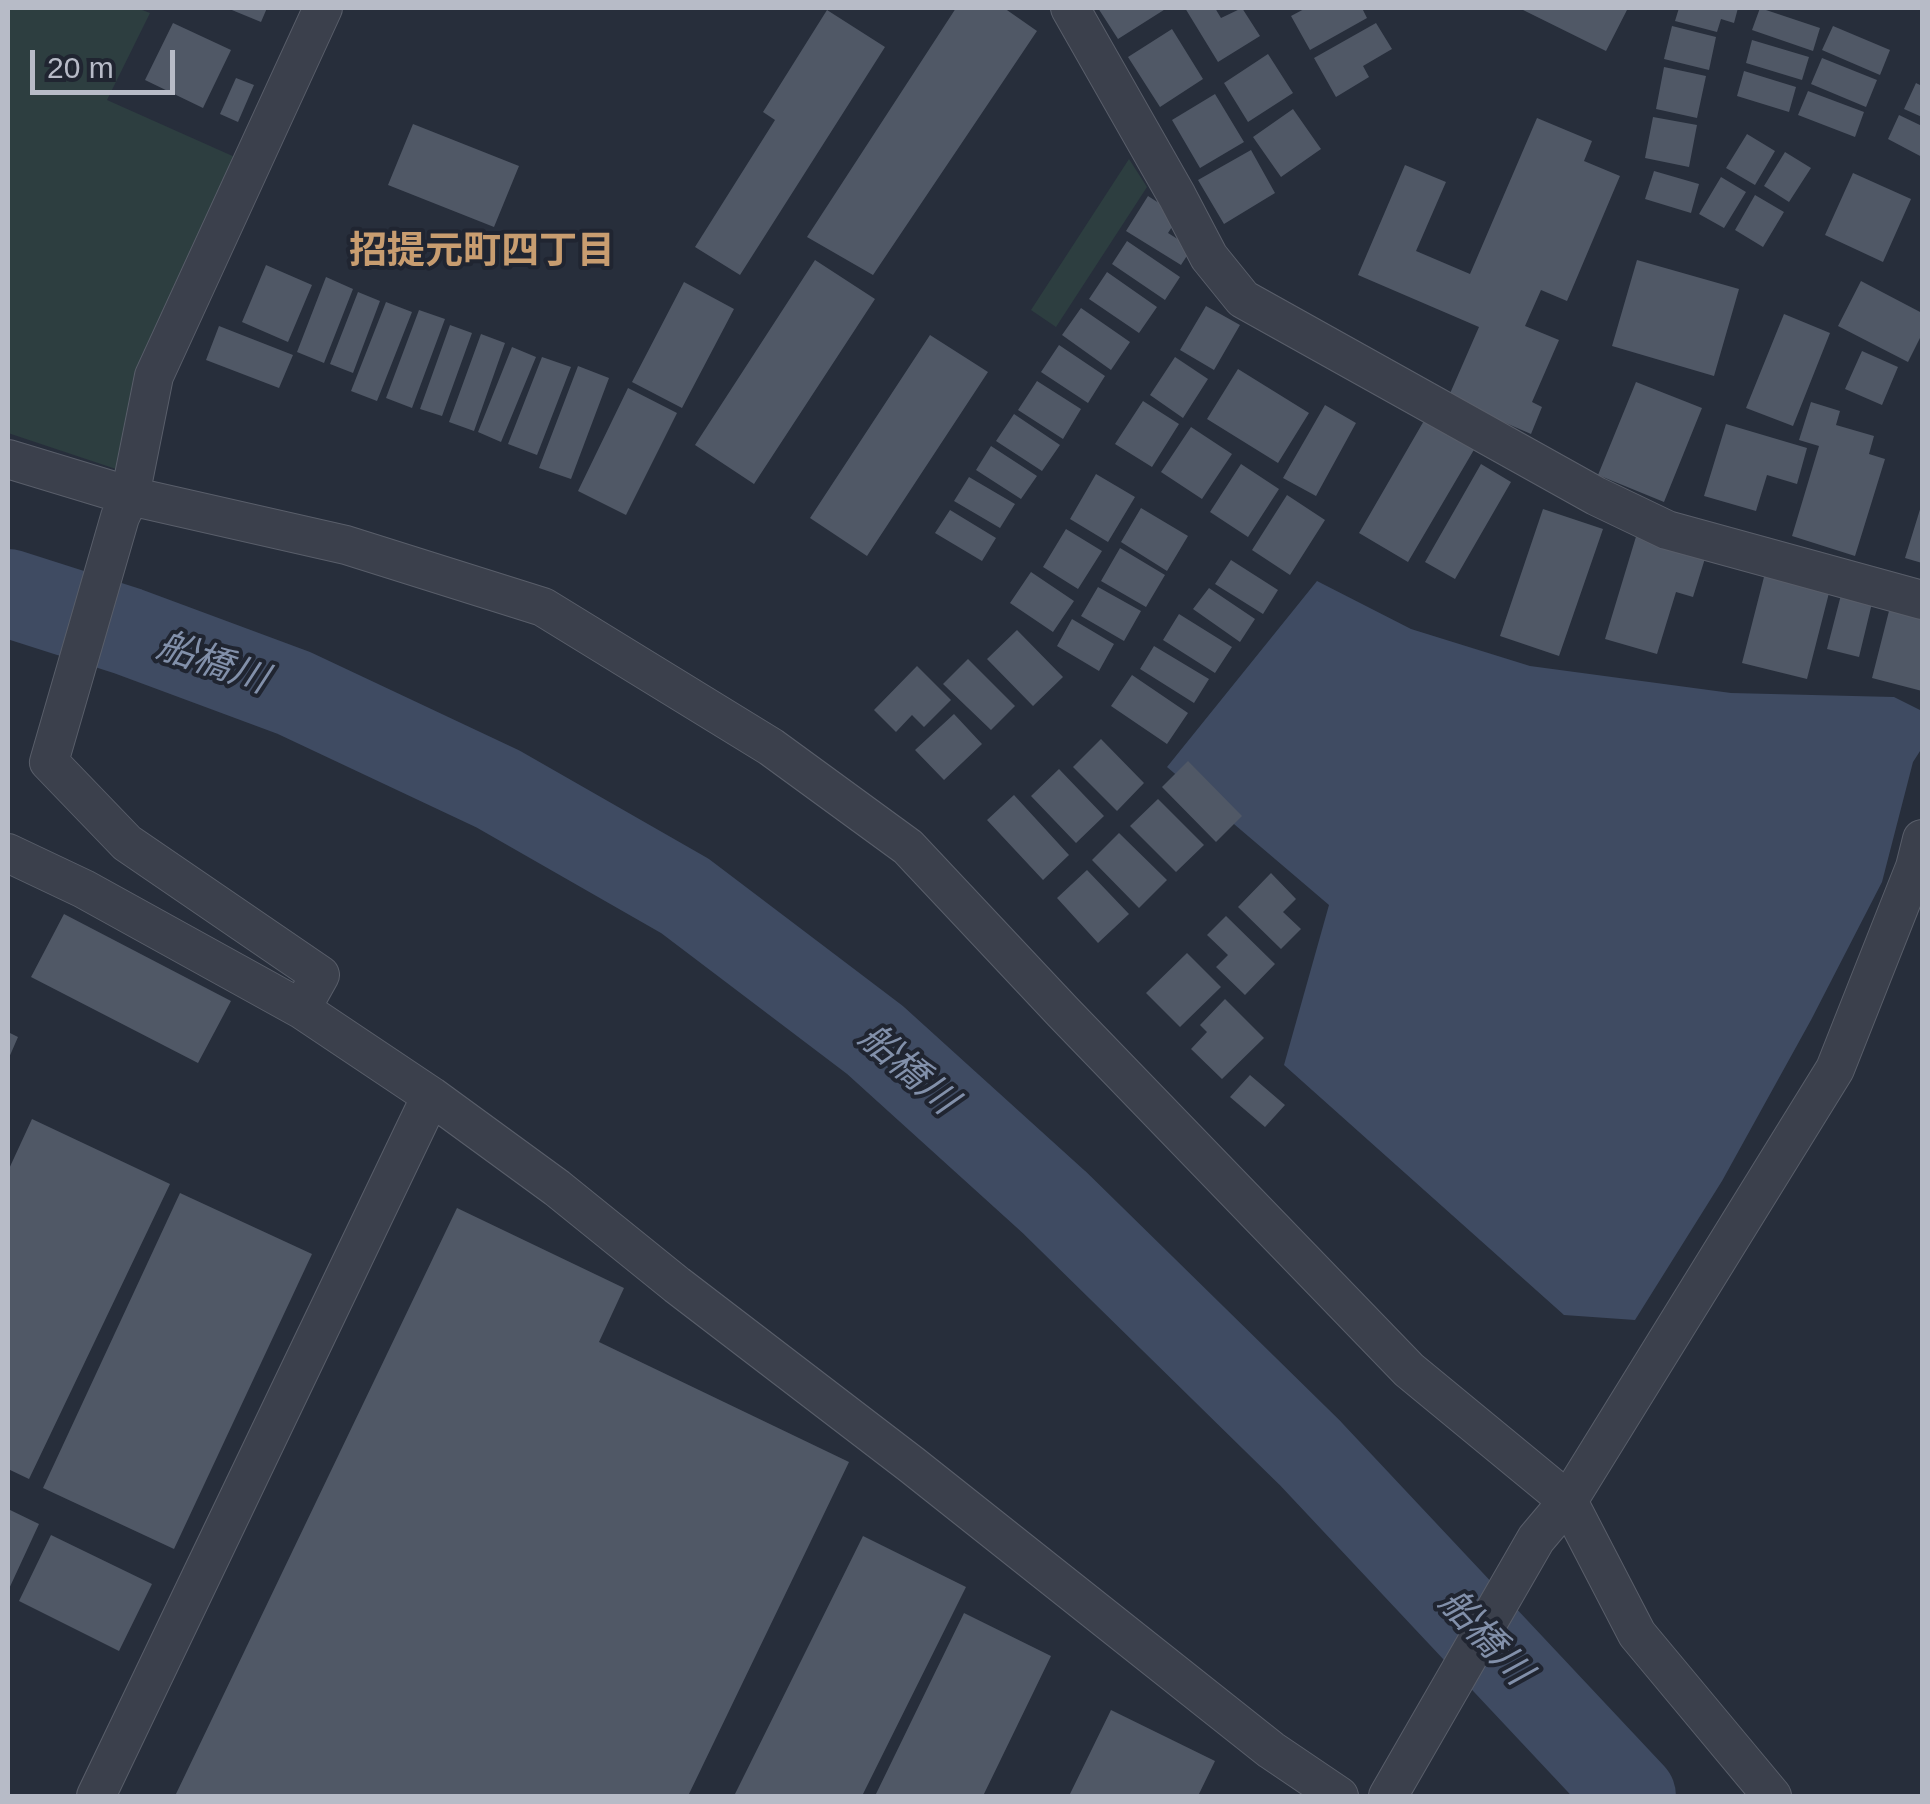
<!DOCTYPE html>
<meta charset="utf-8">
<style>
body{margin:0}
#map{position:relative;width:1930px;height:1804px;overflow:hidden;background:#272e3b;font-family:Helvetica,sans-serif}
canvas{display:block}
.frame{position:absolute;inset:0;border:10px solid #b7bbc7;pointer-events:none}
.scale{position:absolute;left:30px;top:50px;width:145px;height:45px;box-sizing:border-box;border:5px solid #b7bbc7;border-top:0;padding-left:12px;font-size:30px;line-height:35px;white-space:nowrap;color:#b7bbc7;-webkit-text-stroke:8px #202531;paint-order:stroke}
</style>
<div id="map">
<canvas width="1930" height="1804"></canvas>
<div class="frame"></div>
<div class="scale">20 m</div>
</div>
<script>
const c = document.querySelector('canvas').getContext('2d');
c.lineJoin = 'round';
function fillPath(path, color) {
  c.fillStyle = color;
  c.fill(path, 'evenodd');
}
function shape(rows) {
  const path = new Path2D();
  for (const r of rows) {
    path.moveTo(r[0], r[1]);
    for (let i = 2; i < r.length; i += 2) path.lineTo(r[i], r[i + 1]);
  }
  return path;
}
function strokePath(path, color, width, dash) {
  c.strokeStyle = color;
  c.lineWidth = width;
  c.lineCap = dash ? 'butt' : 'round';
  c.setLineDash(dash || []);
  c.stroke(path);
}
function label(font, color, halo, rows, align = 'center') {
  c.font = font + ' Helvetica,"Noto Sans JP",sans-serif';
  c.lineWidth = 8;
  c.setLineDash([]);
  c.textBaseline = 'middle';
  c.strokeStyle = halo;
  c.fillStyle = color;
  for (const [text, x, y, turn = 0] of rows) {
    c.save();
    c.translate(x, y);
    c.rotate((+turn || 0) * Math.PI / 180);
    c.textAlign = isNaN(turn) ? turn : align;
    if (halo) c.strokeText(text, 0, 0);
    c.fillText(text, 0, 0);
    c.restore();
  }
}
fillPath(shape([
 [8,8,137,8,150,13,107,100,237,158,146,355,116,469,8,433],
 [1129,159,1147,187,1056,327,1031,310]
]), '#2d3e40');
fillPath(shape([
 [1317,581,1411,629,1530,666,1731,693,1894,697,1922,711,1922,748,1913,762,1882,882,1811,1020,1722,1181,1635,1320,1564,1315,1284,1065,1329,905,1167,767]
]), '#3f4b62');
strokePath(shape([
 [8,593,127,631,294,693,498,789,685,896,875,1040,1055,1203,1310,1453,1632,1796]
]), '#3f4b62', 88);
fillPath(shape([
 [227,8,267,8,261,22],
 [956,8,1004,8,1037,31,873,275,807,237],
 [1098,8,1167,8,1118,39],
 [1185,8,1215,8,1221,18,1242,8,1260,36,1218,62],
 [1306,8,1362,8,1367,18,1310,50,1291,16],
 [1519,8,1628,8,1606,51],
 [1679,8,1738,8,1734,23,1721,19,1717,32,1675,21],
 [1760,8,1820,28,1813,51,1752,30],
 [827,10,885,47,740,275,695,247,775,120,763,112],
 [173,23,231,50,203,108,145,80],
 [1376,23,1392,49,1363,66,1369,77,1336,97,1314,58],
 [1672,26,1716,37,1709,70,1664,59],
 [1833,26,1890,50,1880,75,1822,50],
 [1172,29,1203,79,1160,107,1128,57],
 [1752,40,1809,57,1802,80,1746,63],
 [1268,54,1293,93,1248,122,1224,83],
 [1822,58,1877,80,1866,107,1811,84],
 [1664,67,1706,76,1697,118,1656,109],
 [1744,71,1796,87,1789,112,1737,96],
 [236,78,254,85,238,122,220,114],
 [1916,83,1922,86,1922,117,1904,109],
 [1808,91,1864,112,1855,137,1798,115],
 [1215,94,1244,142,1200,168,1172,120],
 [1293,109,1321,149,1281,177,1253,137],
 [1899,115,1922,126,1922,157,1888,139],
 [1653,117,1697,125,1689,167,1645,158],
 [1537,118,1592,141,1584,161,1620,176,1567,301,1541,290,1525,326,1559,340,1532,402,1542,407,1531,434,1448,398,1479,327,1358,275,1405,165,1446,182,1416,251,1470,274],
 [413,124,519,166,494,227,388,185],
 [1747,134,1775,151,1755,185,1726,168],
 [1251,150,1275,193,1224,224,1198,180],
 [1785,152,1811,168,1789,202,1764,186],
 [1654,171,1699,184,1691,213,1645,199],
 [1853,173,1911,199,1883,262,1825,235],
 [1721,177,1746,192,1724,228,1699,214],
 [1755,195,1784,212,1763,247,1735,230],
 [1148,196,1179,216,1168,233,1192,248,1181,265,1126,231],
 [1127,241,1180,277,1165,300,1112,264],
 [815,260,875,299,754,484,695,445],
 [1637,260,1739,289,1714,376,1612,346],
 [266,265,312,285,288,342,242,322],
 [1107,272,1157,307,1139,333,1089,299],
 [326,277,353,289,324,363,297,352],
 [1861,281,1922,313,1922,334,1908,362,1838,326],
 [684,282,734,309,682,408,632,382],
 [358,292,380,301,353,373,330,364],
 [386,302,412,312,377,401,351,391],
 [1206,306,1240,325,1214,370,1180,350],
 [1081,308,1130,342,1111,370,1062,335],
 [419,310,445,319,412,408,386,398],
 [1784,314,1830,333,1793,426,1746,408],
 [450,325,472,333,442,416,420,409],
 [219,326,293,355,279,388,206,360],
 [481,334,505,343,474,431,449,422],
 [930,335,988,372,867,556,810,518],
 [1059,345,1105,376,1088,403,1041,372],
 [512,347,536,357,501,442,478,432],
 [1862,351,1898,367,1882,405,1845,389],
 [542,357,571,367,537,455,508,444],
 [1175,357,1208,379,1183,418,1150,395],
 [578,366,609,378,571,479,539,468],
 [1238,369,1309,413,1278,463,1207,419],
 [1037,381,1081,409,1063,439,1018,410],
 [1636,382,1702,408,1664,502,1598,475],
 [628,388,677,413,626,515,578,491],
 [1143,401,1179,424,1152,467,1115,444],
 [1811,402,1840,411,1836,425,1874,436,1869,454,1885,459,1855,556,1792,536,1819,446,1799,440],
 [1325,405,1356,423,1316,496,1283,478],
 [1014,414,1060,445,1042,471,996,441],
 [1425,419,1475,448,1408,562,1359,533],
 [1726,424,1807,448,1797,484,1767,475,1756,511,1704,496],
 [1191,427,1232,454,1202,499,1161,472],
 [991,446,1037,476,1021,499,976,470],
 [1241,464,1279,489,1248,537,1210,512],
 [1481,464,1511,482,1455,579,1425,562],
 [1096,474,1135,497,1108,542,1070,519],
 [969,477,1015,504,1000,528,954,501],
 [1287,495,1325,520,1290,575,1252,550],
 [1922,503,1922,563,1905,558],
 [1141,508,1188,536,1167,571,1121,542],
 [1543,509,1603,529,1559,656,1500,636],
 [950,510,996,538,982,561,935,533],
 [1066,529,1102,551,1078,589,1043,567],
 [1638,530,1707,552,1693,597,1676,592,1657,654,1605,639],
 [1120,548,1165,575,1146,607,1101,581],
 [1231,560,1278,590,1263,614,1215,584],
 [1031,572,1074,601,1053,632,1010,603],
 [1765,573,1830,589,1807,679,1742,663],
 [1098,587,1141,611,1124,641,1081,616],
 [1209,588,1255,619,1240,642,1193,609],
 [1842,591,1873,599,1859,657,1827,649],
 [1890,607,1922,615,1922,691,1872,678],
 [1179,614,1232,647,1215,673,1163,640],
 [1072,619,1114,644,1099,671,1057,646],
 [1017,630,1063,677,1033,706,987,659],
 [1154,646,1209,679,1194,703,1140,669],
 [968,659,1015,706,991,730,943,684],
 [917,666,951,700,924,727,912,715,896,732,874,710],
 [1132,675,1188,713,1167,744,1111,706],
 [954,714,982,744,944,780,915,750],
 [1101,739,1144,783,1117,811,1073,767],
 [1188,761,1242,816,1216,842,1162,787],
 [1059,769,1104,816,1076,843,1031,796],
 [1014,795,1069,855,1043,880,987,820],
 [1158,799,1204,845,1176,872,1130,826],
 [1119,833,1167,880,1139,908,1092,860],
 [1087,870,1129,914,1098,943,1057,898],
 [1271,873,1296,899,1283,912,1301,929,1281,949,1238,907],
 [64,914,231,1001,198,1063,31,977],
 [1226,916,1275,964,1245,995,1216,967,1228,955,1207,935],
 [1187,953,1221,987,1180,1027,1146,993],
 [1225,999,1264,1038,1222,1079,1191,1049,1207,1032,1200,1025],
 [8,1032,18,1037,8,1060],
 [1250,1075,1285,1105,1265,1127,1230,1097],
 [32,1119,170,1184,29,1479,8,1469,8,1171],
 [180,1193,312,1254,174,1549,43,1488],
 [457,1208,624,1288,599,1342,849,1462,688,1796,175,1796],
 [8,1509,39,1524,8,1591],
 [51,1535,152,1584,119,1651,19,1601],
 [863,1536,966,1587,862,1796,734,1796],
 [964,1613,1051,1656,983,1796,875,1796],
 [1111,1710,1215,1761,1198,1796,1069,1796]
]), '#505866');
const minor = shape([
 [1070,8,1177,196,1209,257,1243,299,1596,496,1667,530,1922,600],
 [8,459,130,496,346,545,543,607,771,747,908,847,1063,1012,1409,1370,1568,1501,1637,1634,1772,1796],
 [8,853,84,889,301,1009,431,1096,557,1188,677,1285,912,1465,1271,1750,1339,1796],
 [301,1009,320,975,127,843,49,762,120,517,130,496,154,376,323,8],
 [96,1796,431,1096],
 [1388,1796,1536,1539,1568,1501,1835,1069,1915,867,1922,839]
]);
strokePath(minor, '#595e6a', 40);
strokePath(minor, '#3b404c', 38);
label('bold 38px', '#c89d70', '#202531', [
 ["招提元町四丁目",482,253]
]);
label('italic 38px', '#8290aa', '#202531', [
 ["船橋川",212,664,19],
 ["船橋川",907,1070,41],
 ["船橋川",1484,1638,47]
]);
</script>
